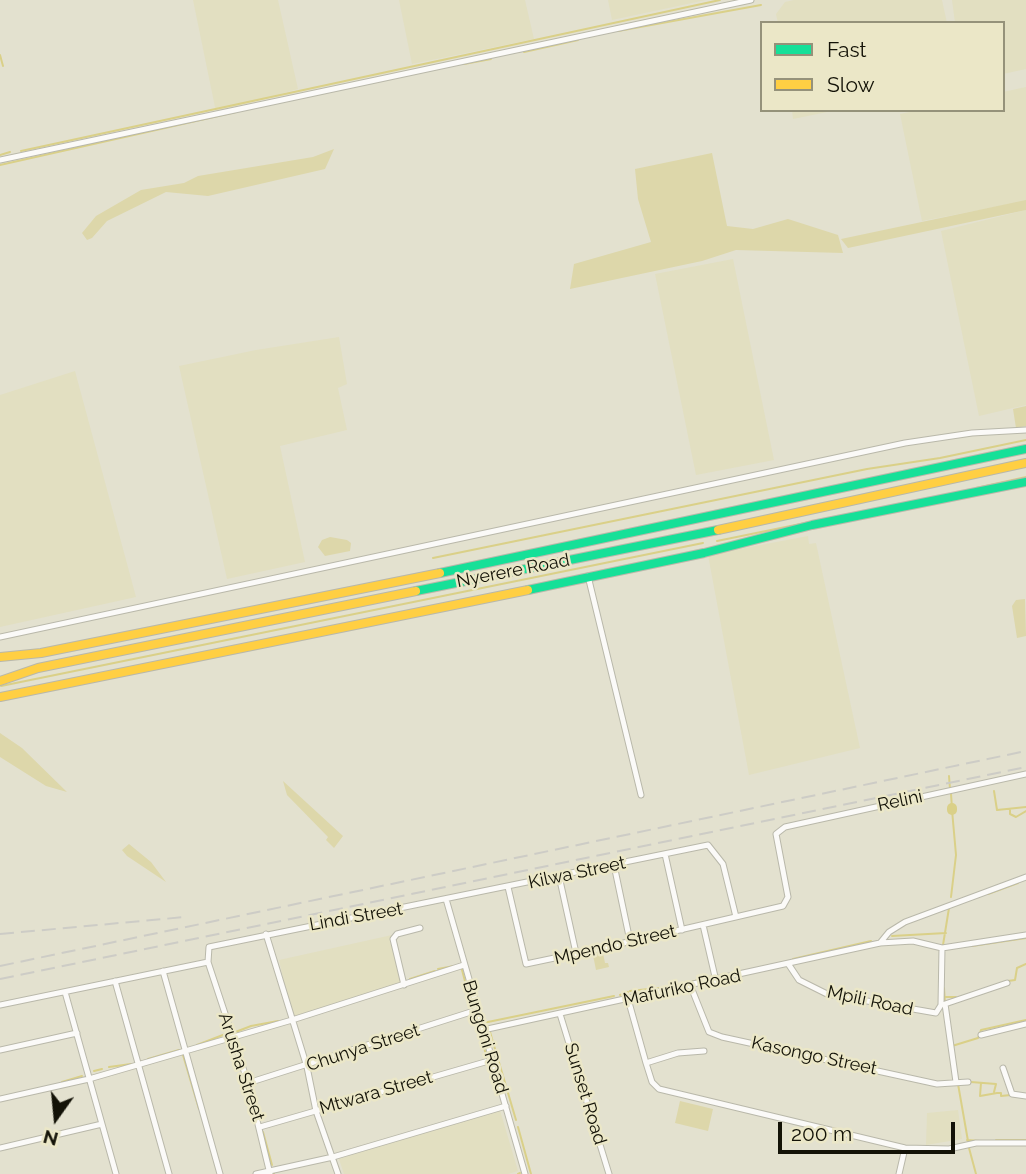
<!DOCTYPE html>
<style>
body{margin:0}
#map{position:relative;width:1026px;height:1174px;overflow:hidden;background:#e3e1cf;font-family:Raleway,sans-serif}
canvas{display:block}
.legend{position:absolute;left:760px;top:21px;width:245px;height:91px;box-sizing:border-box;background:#ebe7c7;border:2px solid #95927a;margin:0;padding:9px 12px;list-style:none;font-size:21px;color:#131207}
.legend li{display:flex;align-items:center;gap:14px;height:35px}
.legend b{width:35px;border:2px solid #95927a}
.north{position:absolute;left:21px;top:1083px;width:70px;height:70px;-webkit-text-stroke:5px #ebe7c7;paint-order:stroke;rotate:195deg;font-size:19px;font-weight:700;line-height:28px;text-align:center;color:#131207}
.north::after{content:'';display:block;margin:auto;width:24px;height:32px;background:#131207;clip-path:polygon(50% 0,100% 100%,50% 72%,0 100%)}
.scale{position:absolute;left:778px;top:1122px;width:177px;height:32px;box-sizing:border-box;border:4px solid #131207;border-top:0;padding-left:9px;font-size:21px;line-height:24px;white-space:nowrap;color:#131207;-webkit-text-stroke:5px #ebe7c7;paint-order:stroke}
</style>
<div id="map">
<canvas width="1026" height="1174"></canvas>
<ul class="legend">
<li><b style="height:9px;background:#16e098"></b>Fast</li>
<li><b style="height:9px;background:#ffcf43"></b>Slow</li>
</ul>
<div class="north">N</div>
<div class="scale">200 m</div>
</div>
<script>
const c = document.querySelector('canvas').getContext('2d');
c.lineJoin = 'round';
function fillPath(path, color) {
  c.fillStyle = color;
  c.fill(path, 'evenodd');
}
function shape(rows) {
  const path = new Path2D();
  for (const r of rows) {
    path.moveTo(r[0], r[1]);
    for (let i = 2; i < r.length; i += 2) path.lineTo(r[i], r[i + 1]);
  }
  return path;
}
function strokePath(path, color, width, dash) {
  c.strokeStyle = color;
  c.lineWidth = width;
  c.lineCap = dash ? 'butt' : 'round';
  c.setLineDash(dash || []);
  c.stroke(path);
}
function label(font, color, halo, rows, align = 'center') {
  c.font = font + ' Raleway,sans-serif';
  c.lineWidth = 5;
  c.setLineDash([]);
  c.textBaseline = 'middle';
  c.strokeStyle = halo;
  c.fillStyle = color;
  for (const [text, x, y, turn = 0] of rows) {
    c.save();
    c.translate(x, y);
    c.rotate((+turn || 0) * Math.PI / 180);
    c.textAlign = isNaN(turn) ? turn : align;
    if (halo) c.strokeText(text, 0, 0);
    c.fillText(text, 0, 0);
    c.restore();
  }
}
fillPath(shape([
 [193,0,278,0,298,89,216,112],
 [399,0,525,0,534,39,412,64],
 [608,0,706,0,612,20],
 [794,0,942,0,947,23,778,23,776,14,785,2],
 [952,0,1026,0,1026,69,1003,74,1003,23,955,23],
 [1026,87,1026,201,922,221,900,114,919,110,1003,110,1003,92],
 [792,110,837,110,793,119],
 [1026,210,1026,405,979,416,941,231],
 [733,259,774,460,696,475,655,274],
 [339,337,347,384,338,388,347,430,280,446,305,562,227,579,179,366,256,350],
 [75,371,136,597,0,627,0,395],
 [808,536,809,544,816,543,860,748,749,775,708,555],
 [392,935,401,984,292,1018,279,960],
 [499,1107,518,1171,508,1174,344,1174,339,1159],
 [958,1110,962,1139,926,1145,927,1113]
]), '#e2dfc1');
fillPath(shape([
 [334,149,325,169,208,196,166,192,107,221,92,238,87,240,82,233,96,216,141,190,184,183,198,176,313,157],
 [712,153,727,226,753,229,788,219,838,235,843,253,736,250,702,261,570,289,574,264,651,242,638,199,635,169],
 [1026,200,1026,210,848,248,841,239],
 [1026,406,1026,426,1016,428,1013,409],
 [330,537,347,540,351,543,350,551,325,556,318,547,322,540],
 [1025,599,1026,636,1017,638,1012,606,1016,600],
 [0,733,22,748,67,792,46,786,0,757],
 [283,781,343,836,334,848,326,840,328,837,287,795],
 [129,844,151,862,166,882,127,856,122,850],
 [602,948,605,963,608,963,609,967,596,970,592,950],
 [680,1101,713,1109,708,1131,675,1123]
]), '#ddd7aa');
strokePath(shape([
 [618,31,761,5],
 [524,52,578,40],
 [0,55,3,66],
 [464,64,491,59],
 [21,151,720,0],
 [0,155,10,152],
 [0,165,236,112],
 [976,488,1026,477],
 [717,541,854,513],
 [433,558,867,469,940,458,1026,440],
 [1,686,703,543],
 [949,776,950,789],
 [994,791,997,810,1026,807],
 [951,794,952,808],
 [1010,810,1010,814,1016,817,1026,811],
 [988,894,1018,883],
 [951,897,956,855,952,810],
 [892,936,946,933],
 [946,946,943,945,949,908],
 [972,946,1026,938],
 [793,959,871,941],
 [461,966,472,1008],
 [438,969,454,966],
 [410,979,435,971],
 [1008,981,1015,980,1017,968,1026,964],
 [691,982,713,976],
 [944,988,945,1003],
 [630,991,668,987],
 [620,995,628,992],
 [945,997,956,997],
 [474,1013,487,1058],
 [483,1023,614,996],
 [490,1032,516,1120],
 [233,1033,251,1026,278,1021],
 [197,1045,228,1033],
 [952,1046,978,1038,981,1030,1026,1020],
 [183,1055,199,1109],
 [148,1059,179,1050],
 [489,1064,497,1093],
 [109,1067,131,1064],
 [94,1071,102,1069],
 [62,1082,82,1076],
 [971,1082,996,1084,994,1092],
 [981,1083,980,1096,997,1093,1001,1093,1001,1096,1011,1095],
 [958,1084,968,1141],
 [253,1095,261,1117],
 [518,1127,531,1174],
 [263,1132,272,1165],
 [967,1140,980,1141],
 [996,1140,1026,1140],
 [969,1148,976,1174],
 [274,1174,274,1173],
 [518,1174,520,1173]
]), '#dad088', 2);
strokePath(shape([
 [952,808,952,810]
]), '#dad088', 10);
const street = shape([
 [0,160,751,0],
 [588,576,641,795],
 [0,637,905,443,972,433,1026,430],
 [665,854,682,930],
 [614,865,630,941],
 [559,876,576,953],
 [508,887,526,964,602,948,783,906,788,897,776,834,785,827,1026,774],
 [446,899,525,1174],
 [703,925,716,981],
 [266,934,307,1067,316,1111,338,1174],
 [880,943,889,932,905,922,1026,877],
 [789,965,799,980,827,994,936,1013,941,1005,942,948],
 [163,971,220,1174],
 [115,981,169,1174],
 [404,985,393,939,397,934,420,928],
 [691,987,709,1032,722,1037,937,1084,968,1082],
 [65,992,116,1174],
 [628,999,646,1063,652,1082,659,1089,905,1148,949,1149,976,1143,1026,1143],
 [0,1005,208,962],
 [560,1014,609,1174],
 [483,1030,880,943,913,941,942,948,1026,935],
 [981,1035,1026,1024],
 [0,1050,77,1033],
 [646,1063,678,1053,704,1051],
 [1003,1068,1012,1094,1026,1096],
 [956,1082,945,1004,1007,983],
 [248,1083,477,1010],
 [0,1099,89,1079,292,1020,464,965],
 [260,1127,492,1060],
 [0,1148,102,1124],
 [256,1174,333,1157,506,1106],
 [270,1174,248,1083,208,962,209,947,708,845,723,864,736,917],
 [899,1174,905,1148]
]);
const fast = shape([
 [440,573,1026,449],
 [528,590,704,553,812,525,1026,482],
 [416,591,718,530]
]);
const slow = shape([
 [718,530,1026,463],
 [0,657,41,653,440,573],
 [0,681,38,668,416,591],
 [0,697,528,590]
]);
strokePath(street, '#b9b8aa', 7);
strokePath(fast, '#b9b8aa', 10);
strokePath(slow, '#b9b8aa', 10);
strokePath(street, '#fbfaf8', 5);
strokePath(fast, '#16e098', 8);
strokePath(slow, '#ffcf43', 8);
strokePath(shape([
 [0,934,185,917],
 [0,966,1026,751],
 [0,979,1026,767]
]), '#cdccc6', 2, [14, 7]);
label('18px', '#131207', '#ebe7c7', [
 ["Nyerere Road",513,571,-11],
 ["Relini",900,801,-12],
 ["Kilwa Street",577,873,-12],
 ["Lindi Street",356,917,-10],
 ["Mpendo Street",615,945,-13],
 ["Mafuriko Road",682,988,-12],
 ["Mpili Road",870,1001,12],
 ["Bungoni Road",485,1037,73],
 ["Chunya Street",363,1048,-18],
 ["Kasongo Street",814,1056,12],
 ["Arusha Street",241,1067,72],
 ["Mtwara Street",376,1093,-16],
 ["Sunset Road",585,1094,73]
]);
</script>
